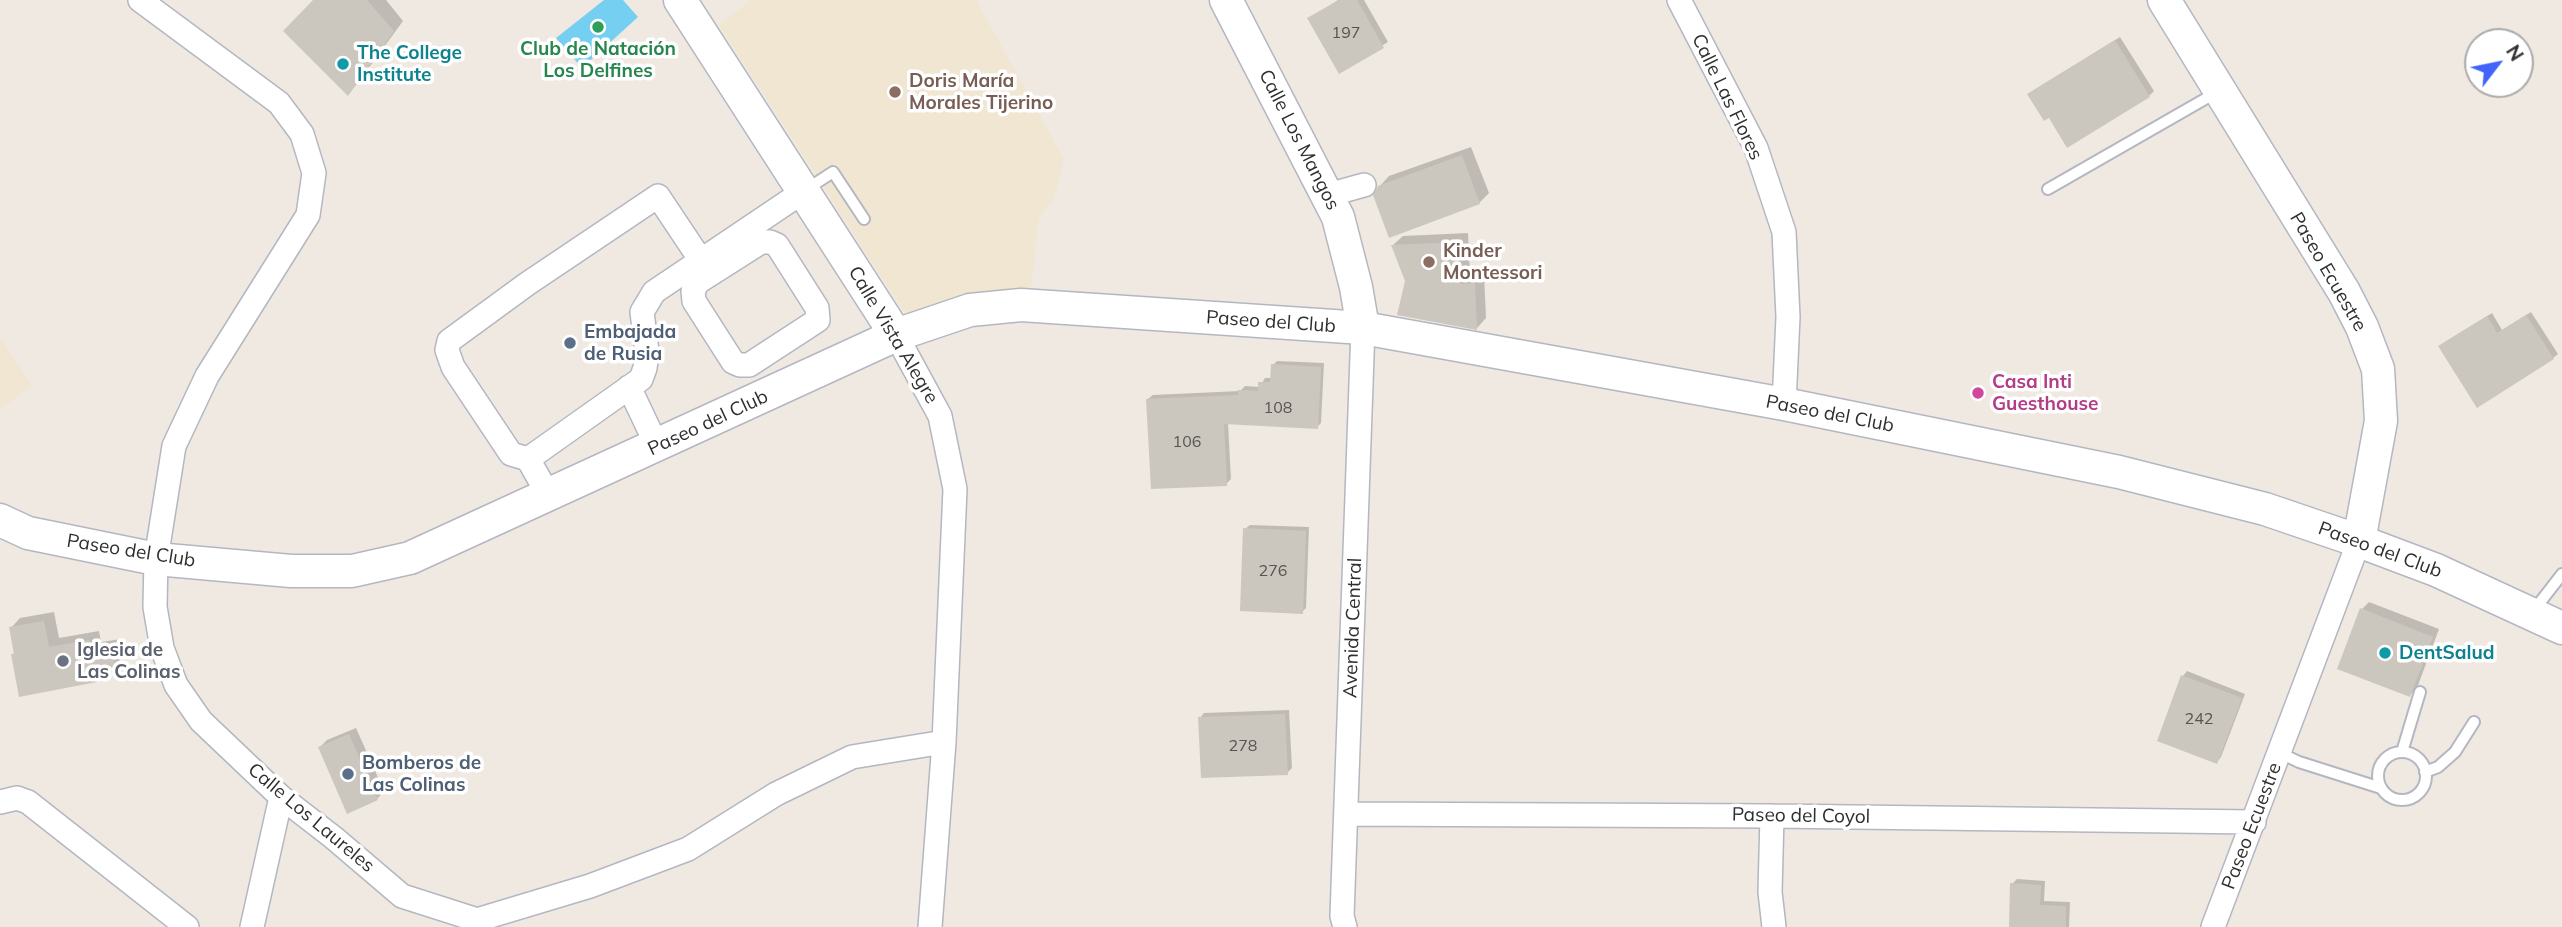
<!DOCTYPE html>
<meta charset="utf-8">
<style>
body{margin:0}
#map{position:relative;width:2562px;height:927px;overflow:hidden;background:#efe9e1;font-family:Mulish,sans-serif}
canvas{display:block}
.north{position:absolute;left:2464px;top:28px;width:70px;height:70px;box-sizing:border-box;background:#fff;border:2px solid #ababab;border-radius:50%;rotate:58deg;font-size:19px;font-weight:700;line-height:28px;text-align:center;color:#2e2e2e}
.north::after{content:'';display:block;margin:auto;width:24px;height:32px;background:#4264fb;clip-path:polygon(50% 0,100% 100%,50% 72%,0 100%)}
</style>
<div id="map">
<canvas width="2562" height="927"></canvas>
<div class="north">N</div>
</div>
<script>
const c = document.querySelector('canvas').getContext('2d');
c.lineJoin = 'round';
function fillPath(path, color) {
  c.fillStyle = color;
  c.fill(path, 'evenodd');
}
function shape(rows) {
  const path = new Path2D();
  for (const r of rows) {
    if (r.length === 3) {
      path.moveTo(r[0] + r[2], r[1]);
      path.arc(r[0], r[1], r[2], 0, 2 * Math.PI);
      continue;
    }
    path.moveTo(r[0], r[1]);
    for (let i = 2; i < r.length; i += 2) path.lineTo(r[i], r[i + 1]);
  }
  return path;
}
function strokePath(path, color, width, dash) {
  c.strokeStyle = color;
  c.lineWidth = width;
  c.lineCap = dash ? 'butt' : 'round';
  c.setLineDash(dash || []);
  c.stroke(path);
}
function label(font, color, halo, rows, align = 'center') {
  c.font = font + ' Mulish,sans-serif';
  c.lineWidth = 7;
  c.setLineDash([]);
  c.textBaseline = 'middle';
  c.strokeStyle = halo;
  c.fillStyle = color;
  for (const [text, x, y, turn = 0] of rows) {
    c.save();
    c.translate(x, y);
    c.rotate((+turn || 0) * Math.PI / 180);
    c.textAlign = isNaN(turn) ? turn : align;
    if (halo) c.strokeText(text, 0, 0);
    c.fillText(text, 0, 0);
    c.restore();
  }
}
fillPath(shape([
 [751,0,976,0,1064,159,1054,198,1039,217,1031,288,906,315,719,25],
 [0,337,32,386,0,409]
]), '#f0e6d1');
fillPath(shape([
 [604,0,623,0,638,17,582,68,556,38]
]), '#75cff0');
fillPath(shape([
 [316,0,386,0,403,21,357,84,348,94],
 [1338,0,1364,0,1388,42,1339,72,1309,19],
 [2120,37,2154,91,2149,96,2034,90],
 [1471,147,1489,193,1479,203,1379,187,1389,176],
 [1468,233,1470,275,1484,274,1486,318,1477,328,1406,281,1393,245,1403,236],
 [2531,312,2558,354,2553,358,2445,342,2492,313,2502,330],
 [1277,361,1324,363,1321,423,1317,427,1228,423,1231,479,1226,484,1148,399,1153,395,1240,391,1245,386,1260,387,1265,378,1272,378,1273,365],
 [1250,525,1309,527,1306,608,1302,612,1245,529],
 [2369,602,2439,629,2417,688,2410,695,2362,609],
 [54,612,59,638,99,631,101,642,121,639,124,656,115,665,106,667,106,671,97,680,12,655,15,652,11,628,20,618],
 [2187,671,2245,694,2221,757,2217,762,2183,676],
 [1289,710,1292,768,1287,773,1200,718,1204,713],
 [356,728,384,791,377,799,320,747,327,740],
 [2017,879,2045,881,2044,901,2070,902,2069,927,2010,927,2012,884]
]), '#0003');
fillPath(shape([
 [313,0,367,0,394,31,348,96,283,31],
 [1339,0,1357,0,1384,48,1339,74,1307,18],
 [2115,40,2150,97,2067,148,2049,118,2044,121,2027,94],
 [1462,155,1480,204,1389,238,1373,195,1378,186],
 [1459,242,1461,284,1475,283,1477,330,1397,315,1405,281,1391,245],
 [2526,315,2554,359,2477,408,2438,346,2487,316,2497,333],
 [1271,364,1321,367,1318,429,1224,424,1227,486,1151,489,1146,399,1238,395,1238,390,1258,391,1258,382,1270,382],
 [1243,528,1306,531,1303,614,1240,611],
 [2360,608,2433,637,2410,697,2337,669],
 [44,621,49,647,89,640,92,651,112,647,115,667,95,670,97,682,19,697,11,654,14,654,9,627],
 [2181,675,2242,698,2217,764,2157,741],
 [1285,714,1288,775,1201,778,1198,717],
 [349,734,378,800,347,814,318,747],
 [2010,883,2041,885,2040,905,2066,906,2066,927,2009,927]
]), '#cbc7bf');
const lane = shape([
 [807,189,833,172,864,219],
 [2048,189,2219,91],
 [2534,610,2562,574],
 [2402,752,2420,692],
 [2402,776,24],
 [2280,753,2299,762,2381,788],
 [2425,772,2438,767,2455,752,2474,722]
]);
const street = shape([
 [140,0,279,103,302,134,314,173,308,215,207,376,174,446,156,559,155,607,162,648,176,685,201,721,281,797,334,838,402,896,477,920,590,886,688,849,776,794,852,757,944,742],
 [1679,0,1756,148,1784,232,1788,317,1784,404],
 [1328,195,1364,185],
 [761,242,770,242,777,245,817,308,818,320,749,365,740,365,733,362,694,301,693,291,698,282,761,242],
 [896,335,940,416,955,489,944,742,930,927],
 [629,387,657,446],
 [528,459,641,379,645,368,647,352,642,312,654,292,804,191],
 [549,496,528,459,511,454,453,367,447,350,449,341,527,284,658,196,710,274],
 [0,802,17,798,28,802,187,927],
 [1347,814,1772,816,2254,822],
 [1772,816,1770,892,1774,927],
 [252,927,281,797],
 [1345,927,1342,916,1363,328],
 [2213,927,2359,541]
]);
const secondary = shape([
 [680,0,896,335],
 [1226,0,1338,217,1356,287,1363,328],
 [2164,0,2344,292,2362,327,2378,369,2381,421,2359,541],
 [0,520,28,533,156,559,291,571,352,571,410,558,896,335,970,310,1021,305,1363,328,1784,404,2119,472,2265,509,2359,541,2436,570,2562,628]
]);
strokePath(lane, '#b4b7c1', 14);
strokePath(street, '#b4b7c1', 26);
strokePath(secondary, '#b4b7c1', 35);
strokePath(lane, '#fff', 10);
strokePath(street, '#fff', 23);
strokePath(secondary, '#fff', 32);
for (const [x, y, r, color] of [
 [598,27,7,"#2e9e5b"],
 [343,64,7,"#0f9aa8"],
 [895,92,7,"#8d6e63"],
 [1429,262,7,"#8d6e63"],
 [570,343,7,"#5c6f8a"],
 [1978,393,7,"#d1479c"],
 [2385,653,7,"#0f9aa8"],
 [63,661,7,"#6b7280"],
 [348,774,7,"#5c6f8a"]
]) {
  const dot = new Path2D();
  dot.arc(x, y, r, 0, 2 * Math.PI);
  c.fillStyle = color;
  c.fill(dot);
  strokePath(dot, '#fff', 2.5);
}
label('16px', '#555452', null, [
 ["197",1346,33],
 ["108",1278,408],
 ["106",1187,442],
 ["276",1273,571],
 ["242",2199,719],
 ["278",1243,746]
]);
label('bold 19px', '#27864d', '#fff', [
 ["Club de Natación",598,49],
 ["Los Delfines",598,71]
]);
label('bold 19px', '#0d838f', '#fff', [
 ["The College",357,53],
 ["Institute",357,75],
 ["DentSalud",2399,653]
], 'left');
label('bold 19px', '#785e54', '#fff', [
 ["Doris María",909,81],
 ["Morales Tijerino",909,103],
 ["Kinder",1443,251],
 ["Montessori",1443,273]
], 'left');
label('19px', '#2e2e2e', '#fff', [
 ["Calle Las Flores",1727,97,64],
 ["Calle Los Mangos",1299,140,63],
 ["Paseo Ecuestre",2328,272,60],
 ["Paseo del Club",1271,322,4],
 ["Calle Vista Alegre",893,335,59],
 ["Paseo del Club",1830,414,11],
 ["Paseo del Club",708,423,-25],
 ["Paseo del Club",2380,550,20],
 ["Paseo del Club",131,551,9],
 ["Avenida Central",1353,628,-88],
 ["Paseo del Coyol",1801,816,1],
 ["Calle Los Laureles",311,818,40],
 ["Paseo Ecuestre",2252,826,-69]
]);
label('bold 19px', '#4e5e75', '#fff', [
 ["Embajada",584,332],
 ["de Rusia",584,354],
 ["Bomberos de",362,763],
 ["Las Colinas",362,785]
], 'left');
label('bold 19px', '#b23c85', '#fff', [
 ["Casa Inti",1992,382],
 ["Guesthouse",1992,404]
], 'left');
label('bold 19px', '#5b616d', '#fff', [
 ["Iglesia de",77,650],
 ["Las Colinas",77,672]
], 'left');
</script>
